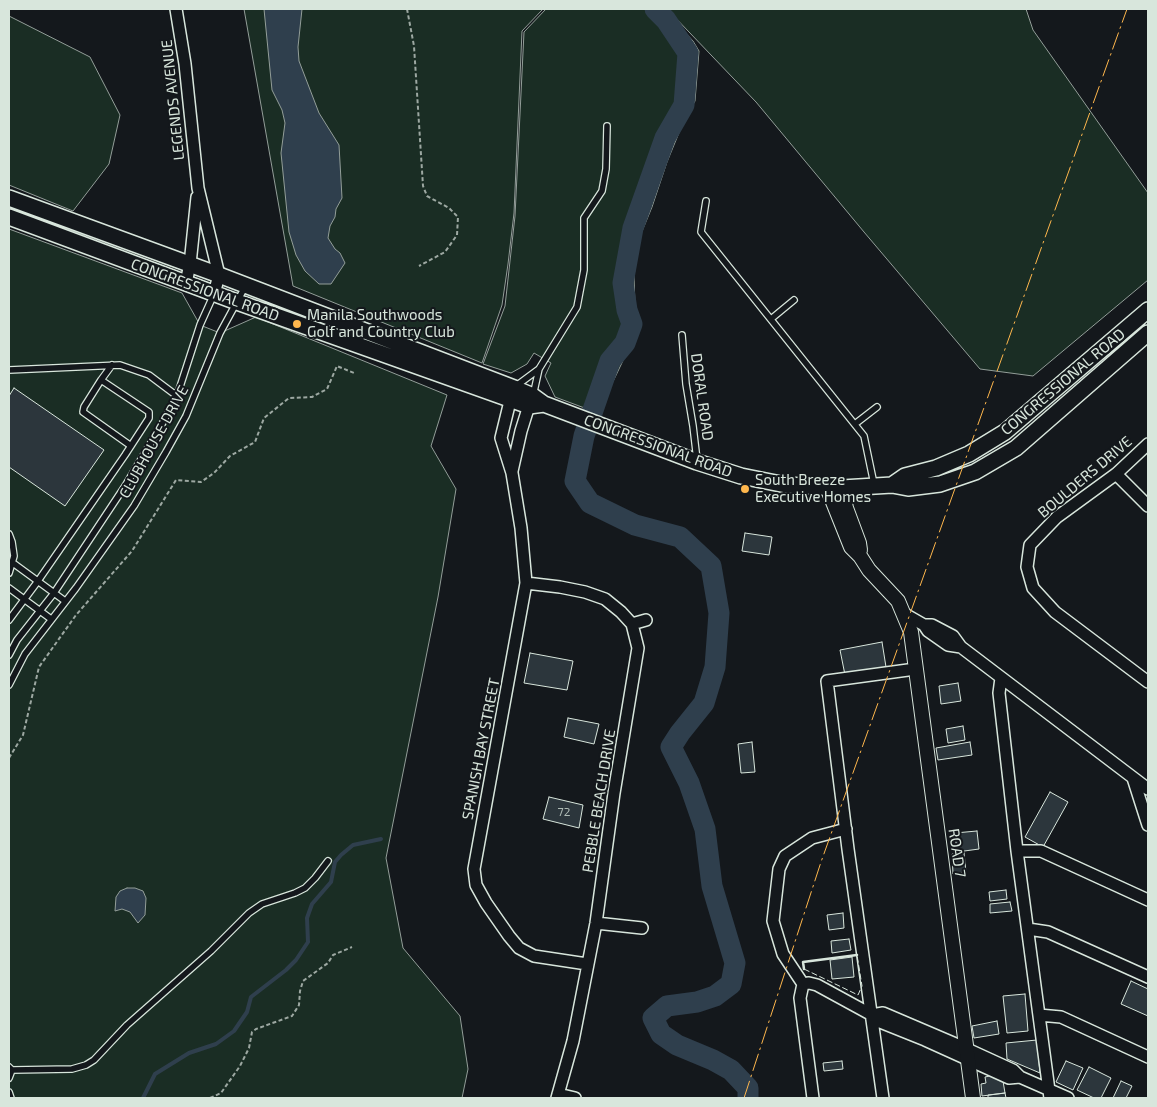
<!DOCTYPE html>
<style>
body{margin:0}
#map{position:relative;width:1157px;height:1107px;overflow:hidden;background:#14181c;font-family:"Exo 2",sans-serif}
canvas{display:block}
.frame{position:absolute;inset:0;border:10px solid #d8e6dc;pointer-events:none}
</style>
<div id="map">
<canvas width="1157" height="1107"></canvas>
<div class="frame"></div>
</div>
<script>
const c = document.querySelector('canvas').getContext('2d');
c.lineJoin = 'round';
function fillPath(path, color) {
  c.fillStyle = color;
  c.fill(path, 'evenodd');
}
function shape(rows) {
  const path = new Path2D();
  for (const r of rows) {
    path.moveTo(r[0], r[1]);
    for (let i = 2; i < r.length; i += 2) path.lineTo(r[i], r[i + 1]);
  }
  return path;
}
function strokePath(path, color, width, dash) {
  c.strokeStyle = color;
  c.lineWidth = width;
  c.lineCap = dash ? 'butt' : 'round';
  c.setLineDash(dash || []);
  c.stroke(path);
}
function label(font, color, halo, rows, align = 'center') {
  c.font = font + ' "Exo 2",sans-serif';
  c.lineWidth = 4;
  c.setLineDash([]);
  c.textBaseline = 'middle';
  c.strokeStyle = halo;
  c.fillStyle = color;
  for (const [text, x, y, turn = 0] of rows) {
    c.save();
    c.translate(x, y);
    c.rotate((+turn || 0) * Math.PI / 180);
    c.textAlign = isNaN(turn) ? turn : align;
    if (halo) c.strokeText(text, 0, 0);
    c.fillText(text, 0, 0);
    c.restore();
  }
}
const green = shape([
 [244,9,543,9,522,31,514,213,508,264,502,305,482,363,293,286,244,9],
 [546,9,664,9,693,41,699,51,695,101,683,123,667,162,652,207,638,241,634,277,635,305,640,325,598,413,555,397,545,376,551,363,534,353,527,364,511,373,483,364,505,306,515,216,524,32,546,9],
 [667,9,1026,9,1033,30,1148,193,1148,280,1033,376,980,369,864,232,756,102,667,9],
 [9,16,90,57,120,115,109,164,73,211,9,185,9,16],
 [9,229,182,293,200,325,220,333,256,317,447,395,431,446,456,489,438,597,386,858,403,948,460,1016,468,1069,462,1098,9,1098,9,229]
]);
fillPath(green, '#1a2d24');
strokePath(green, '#939e99', 1);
const water = shape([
 [264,9,302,9,298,47,299,61,319,113,339,145,342,198,336,209,335,217,330,226,328,238,335,249,340,253,345,263,331,284,319,284,305,271,296,255,289,232,281,153,285,123,282,110,272,90,264,9],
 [127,888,135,888,143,891,146,898,145,915,138,923,130,912,122,909,115,911,116,897,120,891,127,888]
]);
fillPath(water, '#2f3f4d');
strokePath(water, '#939e99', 1);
strokePath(shape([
 [143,1098,155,1074,189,1053,216,1044,234,1031,247,1012,251,997,286,970,296,960,308,942,307,918,312,904,331,882,335,862,341,855,353,845,381,839]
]), '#2f3f4d', 4);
strokePath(shape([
 [655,9,666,20,688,53,684,105,665,138,633,228,623,283,627,310,632,324,625,343,610,361,584,436,575,481,590,503,635,525,680,537,711,566,719,613,715,667,704,703,680,733,671,747,689,783,705,829,712,886,735,963,731,984,715,996,697,1002,667,1006,653,1018,661,1034,677,1045,713,1060,731,1070,748,1088,748,1098]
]), '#2f3f4d', 21);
const building = shape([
 [14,388,104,450,65,506,9,467,9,396,14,388],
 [745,533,772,537,769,555,742,551,745,533],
 [882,642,886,667,845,675,840,650,882,642],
 [530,653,573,661,567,690,524,683,530,653],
 [958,683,961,701,941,704,939,686,958,683],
 [568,718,599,724,594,744,564,737,568,718],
 [963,726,965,740,948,743,946,729,963,726],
 [752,742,755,772,741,773,738,744,752,742],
 [970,742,972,755,938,760,936,748,970,742],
 [1050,792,1068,802,1043,847,1025,837,1050,792],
 [549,797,583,805,579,828,543,819,549,797],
 [977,831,979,849,957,852,955,833,977,831],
 [964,853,966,872,953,874,952,854,964,853],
 [1006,890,1007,899,990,901,989,892,1006,890],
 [1010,902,1012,911,990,913,990,904,1010,902],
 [843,913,844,928,829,930,827,915,843,913],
 [849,939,851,950,832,953,831,941,849,939],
 [852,957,854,977,832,979,830,960,852,957],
 [1131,981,1148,989,1148,1016,1121,1004,1131,981],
 [1025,994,1028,1031,1007,1033,1003,996,1025,994],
 [997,1021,999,1034,974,1038,972,1026,997,1021],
 [1037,1040,1040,1073,1007,1059,1006,1043,1037,1040],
 [842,1061,843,1069,824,1071,823,1063,842,1061],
 [1066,1061,1083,1068,1073,1090,1056,1082,1066,1061],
 [1089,1067,1111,1078,1101,1098,1094,1098,1077,1090,1089,1067],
 [994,1075,1003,1081,1005,1093,982,1096,981,1084,986,1083,985,1077,994,1075],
 [1121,1081,1132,1086,1126,1098,1113,1098,1121,1081],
 [1005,1093,1006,1098,988,1098,988,1095,1005,1093]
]);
fillPath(building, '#2c363c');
strokePath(building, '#d8e6dc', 1);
const service = shape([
 [706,201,701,232,864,436,874,484],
 [771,319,794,300],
 [682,335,686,384,693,426,697,460],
 [9,370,120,365,149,375,177,396],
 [101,380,84,407,83,412,131,446],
 [516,386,539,369,577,307,584,270,584,218,602,191,606,169,607,126],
 [533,396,539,369],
 [855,424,877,407],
 [9,534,12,542,14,556,9,573],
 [13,563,65,601],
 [9,588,51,619],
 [9,620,38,581,125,455,149,418,149,412,101,380,112,365],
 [9,655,17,640,54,593,125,486,162,424,177,396,200,325,214,294],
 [9,685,25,654,76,588,134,506,166,452,186,416,220,333,245,287],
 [9,1067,12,1070,9,1078],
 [12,1070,72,1069,86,1065,94,1060,127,1025,211,951,249,913,262,904,295,893,305,888,315,878,328,861],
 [9,1092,11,1098]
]);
const minor = shape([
 [176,9,185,64,198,188,219,275,214,294],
 [186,283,190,264,197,197],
 [512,393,501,438,512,473,521,528,526,583,474,869,476,885,486,903,509,936,519,948,534,956,587,964],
 [1148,444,1116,474,1057,517,1030,545,1027,567,1033,588,1055,612,1148,682],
 [512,471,521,431,531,399],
 [1116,474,1148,506],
 [526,583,560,587,585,592,605,599,621,612,632,624,638,648,614,793,596,923,573,1041,557,1098],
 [903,613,924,625,932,625,953,636,961,647,1148,789],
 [632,624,646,620],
 [924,625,928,631,948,645,961,647],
 [1001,678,999,693,1017,851,1050,1098],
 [1133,778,1148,825],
 [1017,851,1041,851,1148,900],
 [596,923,642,928],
 [1028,929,1048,932,1148,977],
 [803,984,783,954,773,921,779,869,785,856,812,838,846,829],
 [872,1015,883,1013,965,1048,1013,1070,1020,1077,1068,1098],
 [1039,1015,1061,1017,1148,1057],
 [558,1094,575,1098],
 [813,1098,800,998,803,984,809,983,817,985,872,1015,880,1022,925,1040,1009,1078,1020,1077],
 [883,1098,848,849,827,681,908,670]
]);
const tertiary = shape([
 [827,487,851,547,860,556,869,570,898,601,911,632,973,1098],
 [842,488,846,508,859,543,860,550]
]);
const secondary = shape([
 [9,198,219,275,514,388,533,396,544,404,697,462,741,476,786,485,842,488,892,485,908,488,940,484,975,472,1016,448,1148,333],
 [9,217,237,302,529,406,544,404],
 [892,485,905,476,936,468,969,454,1005,432,1148,310]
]);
strokePath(service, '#d8e6dc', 8);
strokePath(minor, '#d8e6dc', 14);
strokePath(tertiary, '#d8e6dc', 16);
strokePath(secondary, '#d8e6dc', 18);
strokePath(shape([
 [407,9,414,46,423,186,427,196,449,208,458,217,457,235,445,252,419,266],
 [9,758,23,735,39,667,76,615,132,551,176,480,201,482,214,473,230,456,255,442,264,418,289,398,312,397,327,389,337,366,354,373],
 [210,1098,221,1093,240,1066,249,1048,252,1032,256,1029,292,1016,299,1005,300,991,303,981,328,963,333,955,352,947]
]), '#9da8a2', 2, [4, 2.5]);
strokePath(service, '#14181c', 5.5);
strokePath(minor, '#14181c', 11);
strokePath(tertiary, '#14181c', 14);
strokePath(secondary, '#14181c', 15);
strokePath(shape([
 [804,969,858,995,862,986,857,955]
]), '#d8e6dc', 1, [6, 2.5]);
strokePath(shape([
 [804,969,803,962,857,955]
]), '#d8e6dc', 2.5);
strokePath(shape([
 [744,1098,821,862,1127,9]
]), '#ffb74d', 1, [18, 4, 2.5, 4]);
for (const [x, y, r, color] of [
 [297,324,5,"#ffb74d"],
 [745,489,5,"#ffb74d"]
]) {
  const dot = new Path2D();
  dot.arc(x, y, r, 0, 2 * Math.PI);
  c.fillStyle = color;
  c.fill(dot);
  strokePath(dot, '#14181c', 2);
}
label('12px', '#adbab4', null, [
 ["72",564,812]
]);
label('15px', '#d8e6dc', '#14181c', [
 ["LEGENDS AVENUE",173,100,-96],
 ["CONGRESSIONAL ROAD",205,290,20],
 ["CONGRESSIONAL ROAD",1063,382,-40],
 ["DORAL ROAD",702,397,82],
 ["CLUBHOUSE DRIVE",154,442,-61],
 ["CONGRESSIONAL ROAD",658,446,20],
 ["BOULDERS DRIVE",1085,477,-40],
 ["SPANISH BAY STREET",481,749,-79],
 ["PEBBLE BEACH DRIVE",599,801,-81],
 ["ROAD 7",957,853,82]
]);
label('15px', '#d8e6dc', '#14181c', [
 ["Manila Southwoods",307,315],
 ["Golf and Country Club",307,332],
 ["South Breeze",755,480],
 ["Executive Homes",755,497]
], 'left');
</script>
